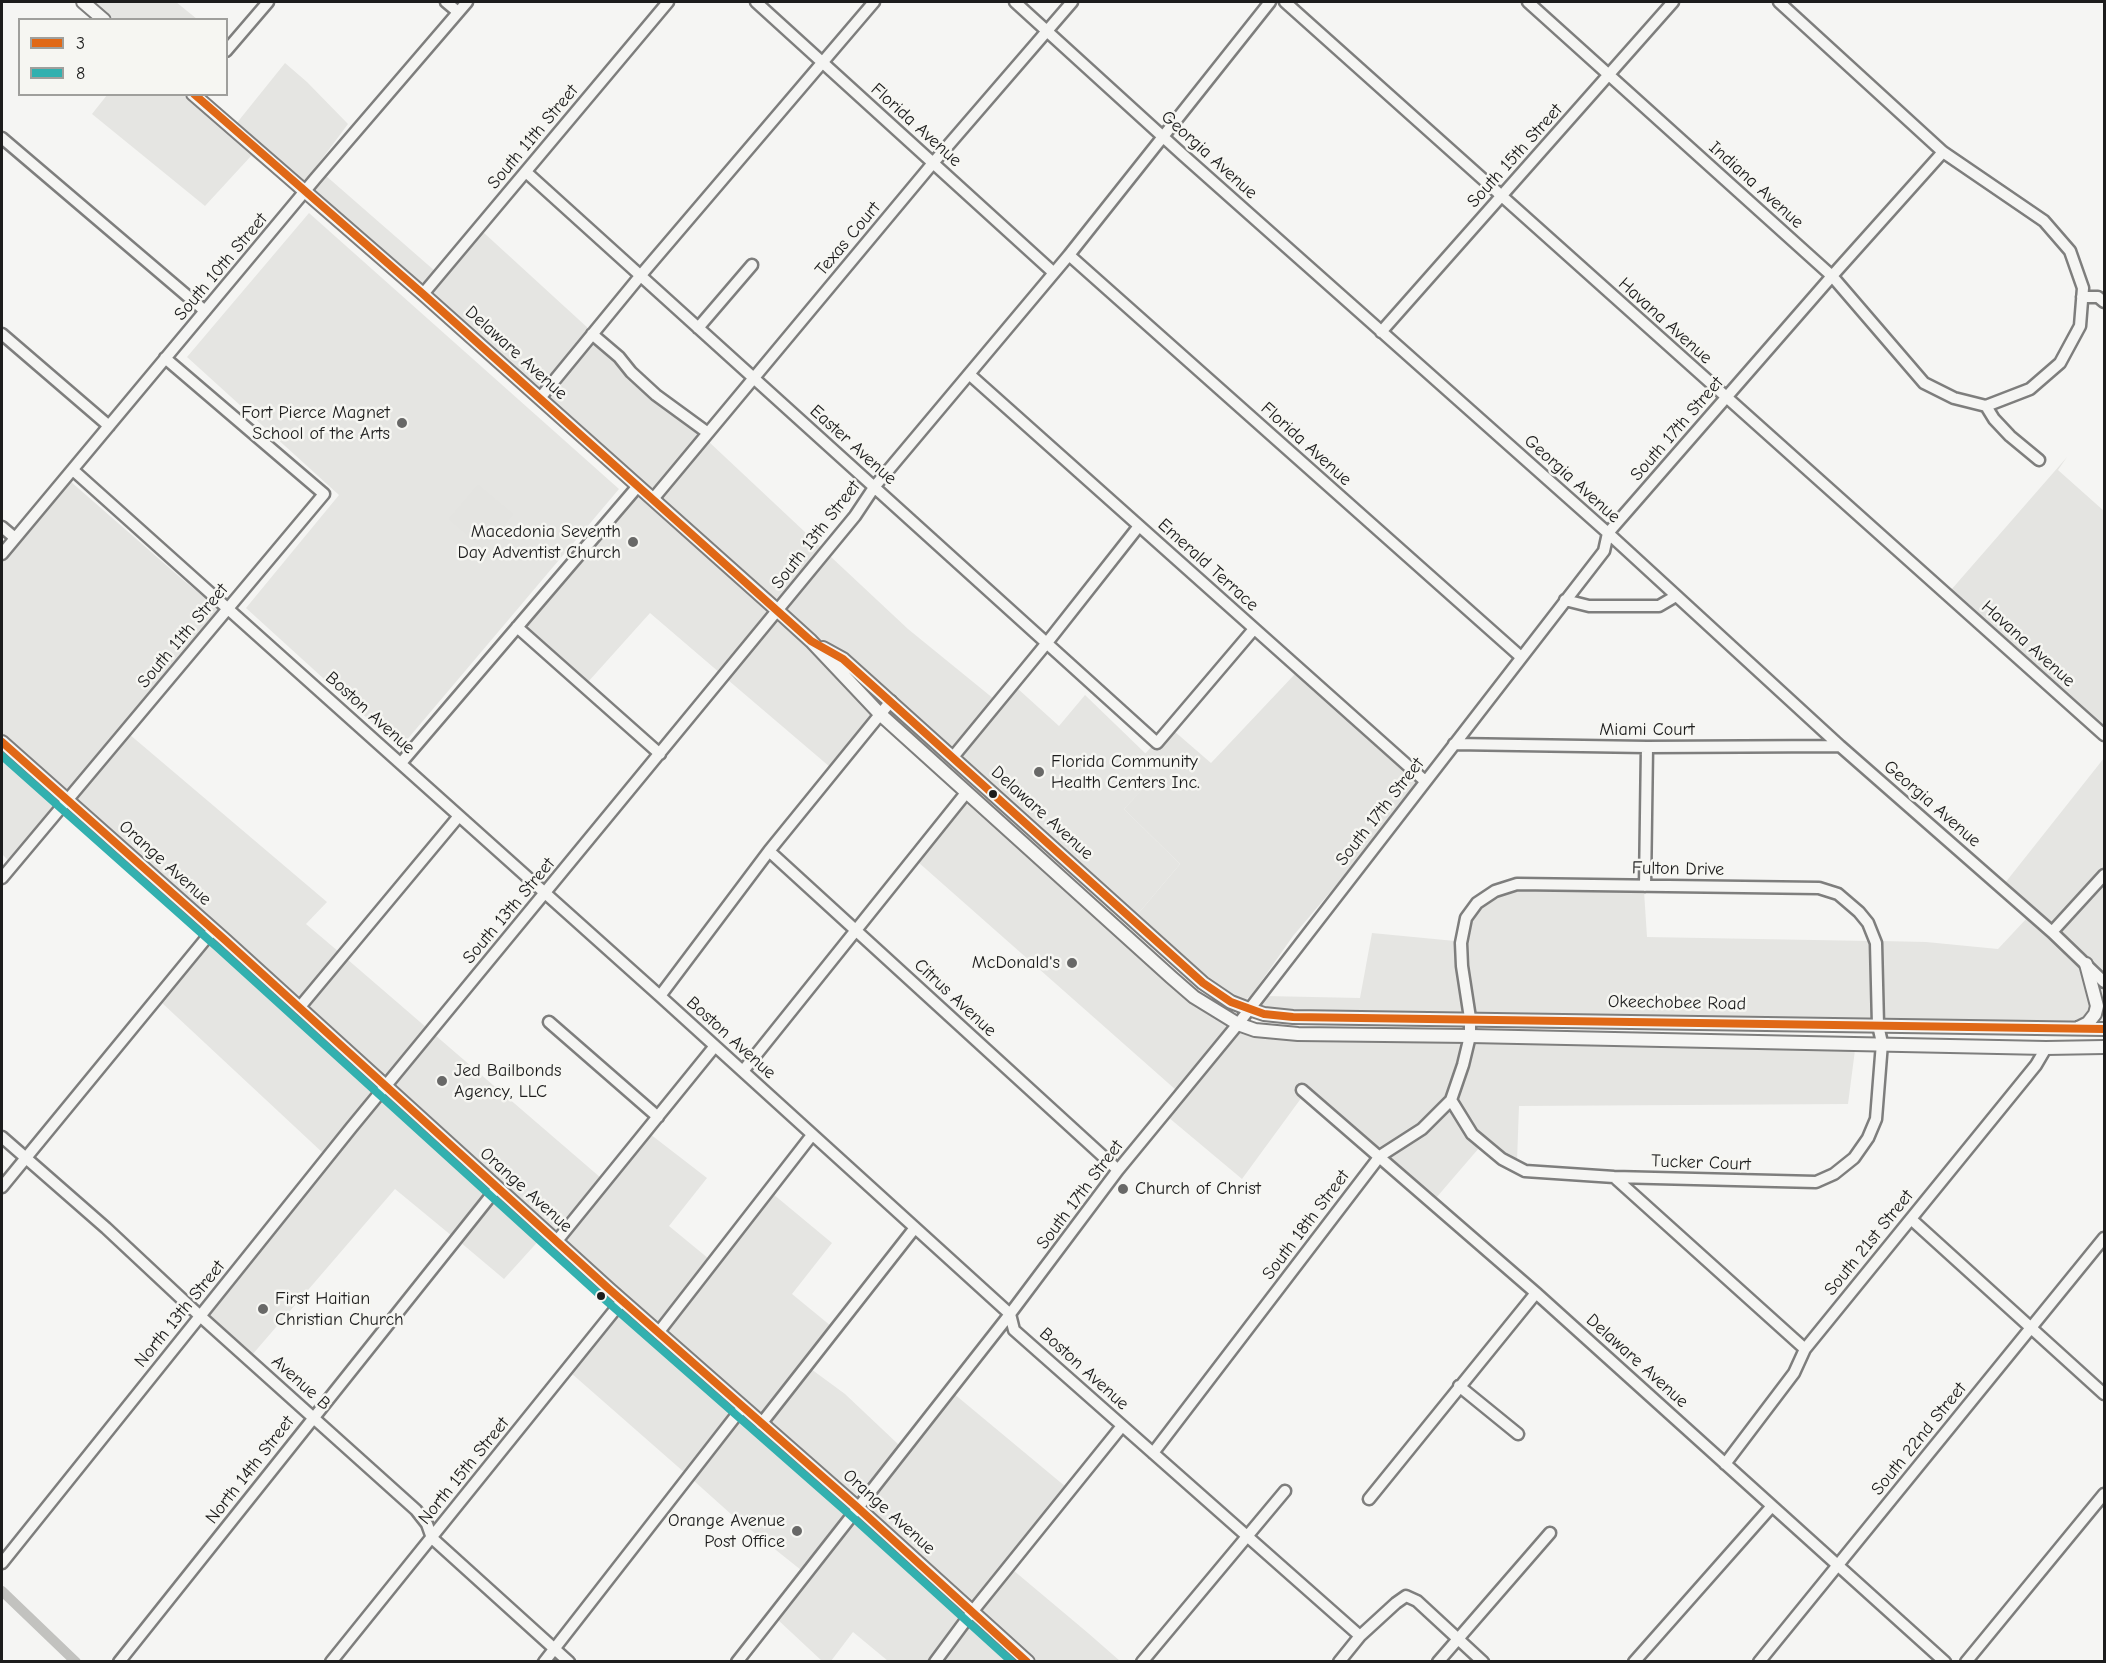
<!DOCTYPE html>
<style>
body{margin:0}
#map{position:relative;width:2106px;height:1663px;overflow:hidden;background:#f5f5f3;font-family:"Comic Neue",sans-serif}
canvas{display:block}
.frame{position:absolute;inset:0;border:3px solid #1c1c1c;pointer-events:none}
.legend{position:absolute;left:18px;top:18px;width:210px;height:78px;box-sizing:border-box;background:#f6f6f2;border:2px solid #9f9f9c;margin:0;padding:8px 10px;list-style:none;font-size:18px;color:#1c1c1c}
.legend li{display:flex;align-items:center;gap:12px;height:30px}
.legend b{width:30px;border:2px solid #9f9f9c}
</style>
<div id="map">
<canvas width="2106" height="1663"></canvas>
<div class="frame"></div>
<ul class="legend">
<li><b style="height:8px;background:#e06816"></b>3</li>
<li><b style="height:8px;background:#32b0af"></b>8</li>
</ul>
</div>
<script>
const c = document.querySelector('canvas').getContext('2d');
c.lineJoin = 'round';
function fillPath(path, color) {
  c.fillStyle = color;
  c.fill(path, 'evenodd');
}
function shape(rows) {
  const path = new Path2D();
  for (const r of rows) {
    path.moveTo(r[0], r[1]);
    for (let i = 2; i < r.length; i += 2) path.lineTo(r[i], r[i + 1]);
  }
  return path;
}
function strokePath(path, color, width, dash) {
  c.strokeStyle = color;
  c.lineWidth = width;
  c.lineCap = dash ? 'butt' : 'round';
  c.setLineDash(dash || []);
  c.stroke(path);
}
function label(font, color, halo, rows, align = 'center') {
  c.font = font + ' "Comic Neue",sans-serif';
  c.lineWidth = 5;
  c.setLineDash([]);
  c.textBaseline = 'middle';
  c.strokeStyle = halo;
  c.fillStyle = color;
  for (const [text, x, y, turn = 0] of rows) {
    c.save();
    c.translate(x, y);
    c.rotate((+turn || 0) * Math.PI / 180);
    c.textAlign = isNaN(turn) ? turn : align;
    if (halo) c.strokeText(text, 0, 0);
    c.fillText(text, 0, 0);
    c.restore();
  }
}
fillPath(shape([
 [93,2,176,2,197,19,114,19],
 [285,63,307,82,348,124,304,183,236,124],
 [107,95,183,95,297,192,251,156,205,206,92,114],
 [325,175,435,271,423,286,312,189],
 [309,213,619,489,400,748,246,608,339,495,187,357],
 [483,232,589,329,540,390,431,293],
 [592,342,615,361,627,376,653,399,700,435,653,491,548,397],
 [708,441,822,548,778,603,661,498],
 [70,481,182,579,220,610,67,792,2,734,2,563],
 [638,494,770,612,720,673,650,613,588,682,525,626],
 [830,556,908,629,994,699,953,749,847,654,815,637,786,610],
 [778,619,808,646,873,714,830,767,728,680],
 [1017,688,1059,726,1085,695,1145,753,1164,767,1124,809,1180,864,1137,915,961,756],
 [129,734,327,902,306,924,339,952,299,1000,75,799],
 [2,749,59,801,9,861,2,854],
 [2104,758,2104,867,2052,925,2005,883],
 [967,801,1190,1002,1229,1026,1176,1090,918,862],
 [2104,882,2104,973,2060,932],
 [1572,889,1644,891,1647,937,1869,941,1870,945,1873,1019,1475,1012,1466,943,1471,920,1481,907,1497,896,1518,890],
 [2027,918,2104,989,2104,1024,1884,1019,1881,941,1926,942,1998,949],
 [1372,933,1455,941,1456,938,1457,967,1464,1013,1294,1011,1258,1006,1265,996,1360,998],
 [213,938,378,1087,324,1154,161,1002],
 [347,959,427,1028,385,1078,307,1007],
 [1238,1031,1253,1035,1297,1040,1463,1041,1458,1064,1446,1097,1419,1125,1381,1149,1302,1082,1295,1091,1302,1097,1242,1179,1168,1117],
 [435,1035,601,1178,556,1234,393,1085],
 [1474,1041,1876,1050,1855,1050,1848,1104,1519,1106,1517,1161,1505,1154,1476,1130,1457,1099,1469,1066],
 [385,1095,489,1189,452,1236,395,1189,252,1355,207,1314],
 [1449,1109,1467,1137,1479,1148,1436,1198,1389,1156,1425,1134],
 [650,1134,707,1178,669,1226,709,1259,657,1325,564,1241],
 [773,1194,832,1243,792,1294,831,1326,760,1416,665,1332],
 [497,1196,542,1237,504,1279,460,1242],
 [623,1310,735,1409,685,1473,571,1373],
 [811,1369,845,1394,899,1445,857,1499,768,1423],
 [953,1393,1066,1487,972,1604,865,1506],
 [743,1416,849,1509,801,1570,732,1515,693,1480],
 [857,1515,965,1613,928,1662,888,1661,853,1632,831,1661,822,1661,777,1619],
 [1013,1570,1088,1633,1120,1661,1037,1661,980,1611],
 [973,1620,1019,1662,941,1662]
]), '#e5e5e2');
fillPath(shape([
 [2067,457,2058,470,2104,511,2104,727,1951,590],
 [478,485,513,514,484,549,449,519],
 [1295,674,1417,782,1360,857,1293,936,1251,996,1243,1001,1234,997,1207,979,1137,915,1180,864,1124,809,1163,767,1145,754,1152,746,1158,750,1174,731,1211,763]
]), '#e4e4e1');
strokePath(shape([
 [2,1591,76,1662]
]), '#c2c2bf', 10);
const minor = shape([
 [446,2,458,12],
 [756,2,1054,273],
 [1015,2,1183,155,1608,533,1840,746,2052,932,2104,982],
 [1285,2,2104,735],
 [1528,2,1832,276,1924,383,1954,398,1986,406,2030,389,2060,363,2080,326,2083,288,2070,251,2044,221,1943,152,1779,2],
 [226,51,268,2],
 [2,138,205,311],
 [526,172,1157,743,1254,629],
 [1069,255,1521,657],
 [423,294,668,2],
 [2082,297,2098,297,2104,302],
 [698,328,752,265],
 [1381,332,1673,2],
 [2,334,109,426],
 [592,334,619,357,631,372,656,395,708,433],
 [969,374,1425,781],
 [540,398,641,275,874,2],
 [1986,406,1994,419,2010,436,2039,460],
 [73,470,660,996,1010,1314,1014,1330,1360,1636],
 [653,499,933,163,1072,2],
 [2,527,15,538],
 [2,554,315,179,467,2],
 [1565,600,1589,606,1659,606,1676,596],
 [517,627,660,754],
 [1454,744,1647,747,1840,746],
 [953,757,1046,644,1139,526],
 [401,763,638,486],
 [769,851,1118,1170],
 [2,878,324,494,165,358],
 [1645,886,1647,747],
 [2052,932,2104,875],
 [660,996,769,851,891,701],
 [299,1008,459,816],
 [549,1022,658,1117],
 [743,1071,966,793],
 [1302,1090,1536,1293,1945,1662],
 [2,1137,106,1228,199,1315,416,1510,427,1524,432,1538,569,1662],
 [1614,1177,1805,1349],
 [2,1187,213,930],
 [1911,1219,2104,1394],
 [556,1242,715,1046],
 [658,1333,812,1135],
 [1459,1386,1518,1434],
 [761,1424,914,1229],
 [1153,1453,1380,1156,1422,1129,1451,1100,1463,1065,1470,1036,1470,1018,1462,966,1461,943,1466,918,1477,903,1495,891,1517,884,1819,888,1838,894,1859,912,1868,923,1876,943,1878,1025,1882,1043,1876,1119,1868,1138,1854,1158,1834,1174,1816,1182,1614,1177,1525,1171,1502,1159,1472,1134,1451,1100],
 [1725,1464,1794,1373,1805,1349,2036,1065,2046,1048],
 [1369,1499,1536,1293],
 [2,1563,351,1128,822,556,855,516,875,486,1069,255,1270,2],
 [119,1662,497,1188],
 [331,1662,622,1301],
 [544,1662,742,1408],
 [737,1662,1010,1314,1118,1170,1238,1024,1604,551,1608,533,1832,276,1943,152],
 [935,1662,972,1612,1122,1426],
 [1142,1662,1285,1491],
 [1339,1662,1360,1636,1396,1603,1406,1596,1417,1601,1483,1662],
 [1438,1662,1550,1533],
 [1634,1662,1772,1506],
 [1759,1662,2104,1238],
 [1966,1662,2104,1494]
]);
const major = shape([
 [83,2,104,20],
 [193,94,423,294,778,611,811,641,880,714,1171,977,1194,997,1238,1024,1255,1030,1298,1034,1470,1036,2046,1048,2104,1047],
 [823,648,843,659,1203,983,1231,1002,1249,1009,1264,1014,1293,1017,2104,1029],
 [2,742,225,940,609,1289,857,1507,1028,1662],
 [2078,1028,2088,1023,2095,1014,2097,1006,2086,964]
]);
strokePath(minor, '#7e7e7d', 15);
strokePath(major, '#7e7e7d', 16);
strokePath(minor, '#f5f5f3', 10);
strokePath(major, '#f5f5f3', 12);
strokePath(shape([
 [194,94,423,294,811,641,843,659,1203,983,1231,1002,1264,1014,1293,1017,2104,1029],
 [2,742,225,940,609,1289,857,1507,1027,1662]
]), '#e06816', 8);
strokePath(shape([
 [2,756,218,948,602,1297,850,1515,1012,1662]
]), '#32b0af', 8);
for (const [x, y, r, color] of [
 [402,423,6,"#686867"],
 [633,542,6,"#686867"],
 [1039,772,6,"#686867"],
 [993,794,5,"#1c1c1c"],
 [1072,963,6,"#686867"],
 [442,1081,6,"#686867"],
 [1123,1189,6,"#686867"],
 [601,1296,5,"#1c1c1c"],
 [263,1309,6,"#686867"],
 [797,1531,6,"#686867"]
]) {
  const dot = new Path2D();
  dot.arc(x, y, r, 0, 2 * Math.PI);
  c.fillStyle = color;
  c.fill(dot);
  strokePath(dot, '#f6f6f2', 2);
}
label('18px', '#1c1c1c', '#f6f6f2', [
 ["Florida Avenue",916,125,42],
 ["South 11th Street",533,137,-50],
 ["Georgia Avenue",1209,155,42],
 ["South 15th Street",1515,156,-48],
 ["Indiana Avenue",1756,185,42],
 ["Texas Court",848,239,-50],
 ["South 10th Street",221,267,-50],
 ["Havana Avenue",1665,321,42],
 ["Delaware Avenue",516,353,42],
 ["South 17th Street",1677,429,-49],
 ["Florida Avenue",1306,444,42],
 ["Easter Avenue",853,445,42],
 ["Georgia Avenue",1572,479,42],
 ["South 13th Street",816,535,-52],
 ["Emerald Terrace",1208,565,42],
 ["South 11th Street",183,636,-50],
 ["Havana Avenue",2028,644,42],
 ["Boston Avenue",370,713,42],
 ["Miami Court",1647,730],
 ["Georgia Avenue",1932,804,41],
 ["South 17th Street",1380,812,-52],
 ["Delaware Avenue",1042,813,42],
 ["Orange Avenue",165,863,42],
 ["Fulton Drive",1678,869,1],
 ["South 13th Street",509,911,-50],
 ["Citrus Avenue",955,998,43],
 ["Okeechobee Road",1677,1003,1],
 ["Boston Avenue",731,1038,42],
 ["Tucker Court",1701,1163,2],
 ["Orange Avenue",526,1190,42],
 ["South 17th Street",1080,1195,-53],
 ["South 18th Street",1306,1225,-53],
 ["South 21st Street",1869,1243,-51],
 ["North 13th Street",180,1314,-51],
 ["Delaware Avenue",1637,1361,42],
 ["Boston Avenue",1084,1369,42],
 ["Avenue B",301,1383,42],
 ["South 22nd Street",1919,1439,-51],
 ["North 14th Street",250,1470,-52],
 ["North 15th Street",464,1471,-51],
 ["Orange Avenue",889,1512,42]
]);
label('18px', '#1c1c1c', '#f6f6f2', [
 ["Fort Pierce Magnet",390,413],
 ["School of the Arts",390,434],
 ["Macedonia Seventh",621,532],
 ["Day Adventist Church",621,553],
 ["Florida Community",1051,762,"left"],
 ["Health Centers Inc.",1051,783,"left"],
 ["McDonald's",1060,963],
 ["Jed Bailbonds",454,1071,"left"],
 ["Agency, LLC",454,1092,"left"],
 ["Church of Christ",1135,1189,"left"],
 ["First Haitian",275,1299,"left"],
 ["Christian Church",275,1320,"left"],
 ["Orange Avenue",785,1521],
 ["Post Office",785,1542]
], 'right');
</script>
